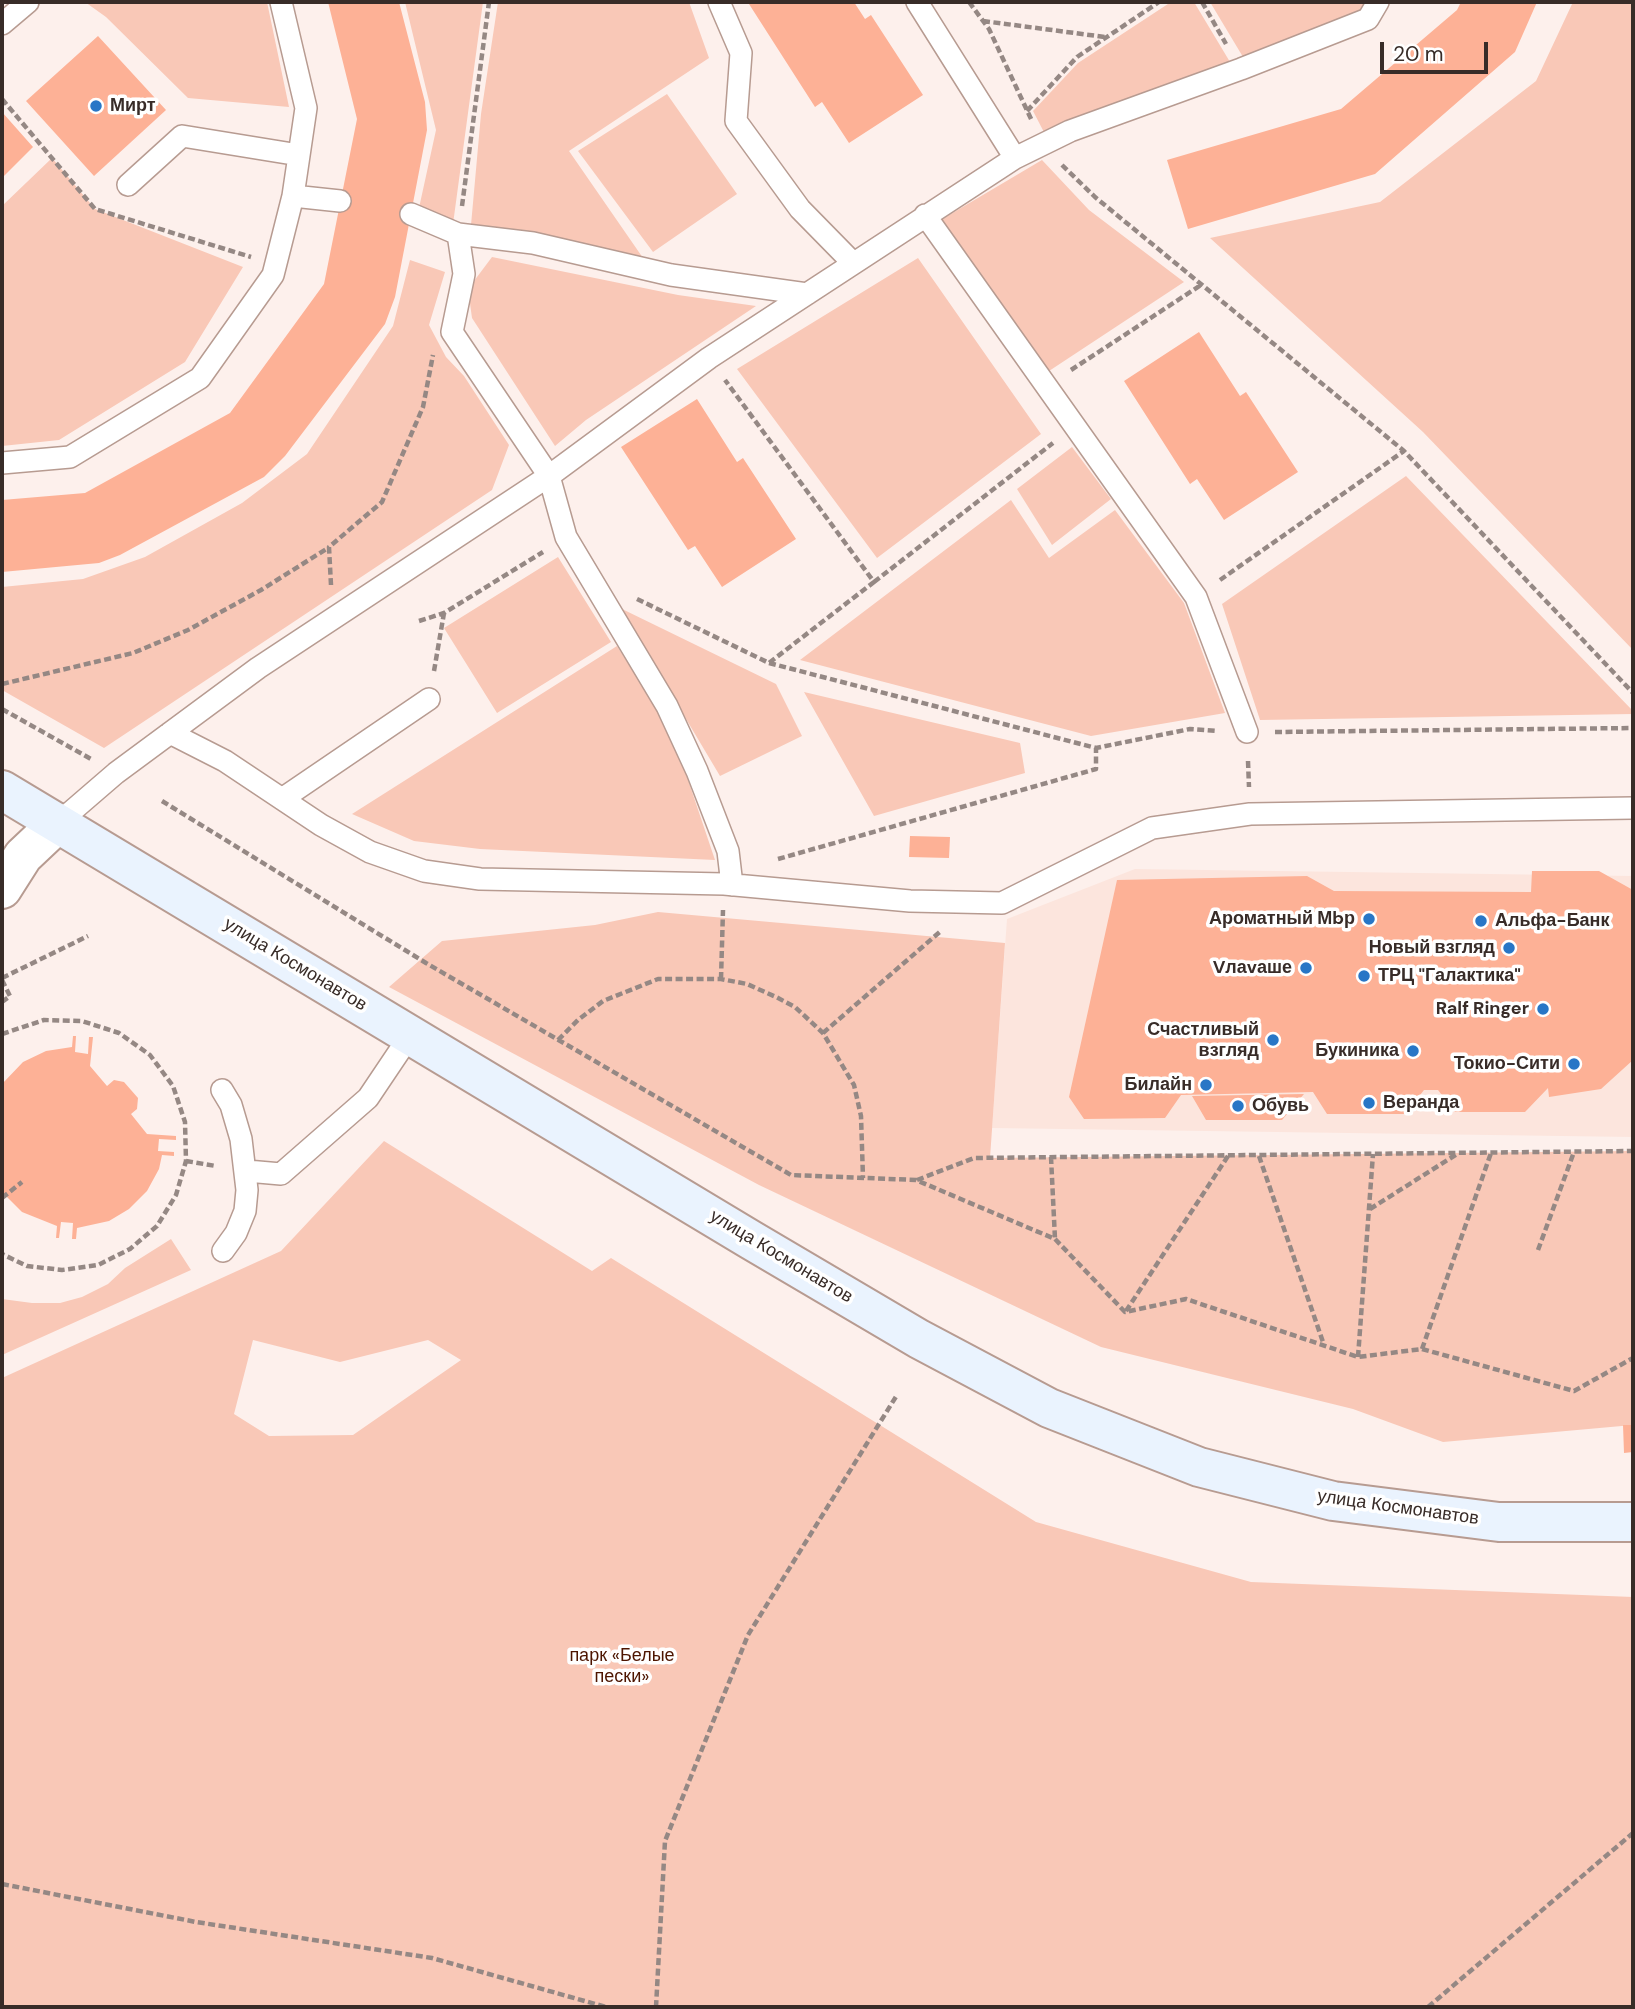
<!DOCTYPE html>
<meta charset="utf-8">
<style>
body{margin:0}
#map{position:relative;width:1635px;height:2009px;overflow:hidden;background:#fdf0ec;font-family:"DM Sans",sans-serif}
canvas{display:block}
.frame{position:absolute;inset:0;border:4px solid #382c28;pointer-events:none}
.scale{position:absolute;left:1380px;top:42px;width:108px;height:32px;box-sizing:border-box;border:4px solid #382c28;border-top:0;padding-left:9px;font-size:21px;line-height:24px;white-space:nowrap;color:#382c28;-webkit-text-stroke:5px #fff;paint-order:stroke}
</style>
<div id="map">
<canvas width="1635" height="2009"></canvas>
<div class="frame"></div>
<div class="scale">20 m</div>
</div>
<script>
const c = document.querySelector('canvas').getContext('2d');
c.lineJoin = 'round';
function fillPath(path, color) {
  c.fillStyle = color;
  c.fill(path, 'evenodd');
}
function shape(rows) {
  const path = new Path2D();
  for (const r of rows) {
    path.moveTo(r[0], r[1]);
    for (let i = 2; i < r.length; i += 2) path.lineTo(r[i], r[i + 1]);
  }
  return path;
}
function strokePath(path, color, width, dash) {
  c.strokeStyle = color;
  c.lineWidth = width;
  c.lineCap = dash ? 'butt' : 'round';
  c.setLineDash(dash || []);
  c.stroke(path);
}
function label(font, color, halo, rows, align = 'center') {
  c.font = font + ' "DM Sans",sans-serif';
  c.lineWidth = 7;
  c.setLineDash([]);
  c.textBaseline = 'middle';
  c.strokeStyle = halo;
  c.fillStyle = color;
  for (const [text, x, y, turn = 0] of rows) {
    c.save();
    c.translate(x, y);
    c.rotate((+turn || 0) * Math.PI / 180);
    c.textAlign = isNaN(turn) ? turn : align;
    if (halo) c.strokeText(text, 0, 0);
    c.fillText(text, 0, 0);
    c.restore();
  }
}
fillPath(shape([
 [1135,869,1633,876,1633,1137,992,1128,1007,919]
]), '#fce5dd');
fillPath(shape([
 [85,2,267,2,289,107,188,98,106,17],
 [405,2,483,2,453,224,419,208,436,130],
 [498,2,689,2,709,58,569,151,643,258,539,234,471,225,481,114],
 [1171,2,1194,2,1233,67,1047,138,1033,111,1078,63],
 [1210,2,1372,2,1364,14,1246,62],
 [1573,2,1633,2,1633,650,1423,432,1210,238,1380,202,1536,81],
 [667,94,737,194,653,252,578,151],
 [52,158,95,209,243,267,185,362,59,440,2,446,2,206],
 [1042,160,1089,210,1184,282,1046,373,939,221],
 [492,257,678,295,756,306,586,420,555,446,472,318,468,289],
 [918,258,1041,434,877,558,737,369],
 [410,260,445,272,429,325,446,357,464,376,509,445,492,490,104,748,2,690,2,587,83,579,145,557,242,503,307,454,393,326],
 [1072,447,1111,499,1052,545,1017,489],
 [1406,476,1633,711,1633,714,1260,720,1222,604],
 [1011,500,1049,558,1115,510,1184,603,1225,713,1091,736,800,660],
 [558,557,611,642,497,713,444,628],
 [620,608,776,684,802,736,720,776],
 [617,646,653,703,682,762,715,860,480,849,414,841,352,814],
 [804,692,1020,743,1025,773,874,816],
 [658,912,1005,943,990,1158,1633,1151,1633,1425,1443,1442,1353,1409,1101,1347,759,1185,389,987,442,941,595,925],
 [384,1141,592,1271,611,1258,1036,1522,1251,1582,1633,1597,1633,2007,2,2007,2,1378,281,1251],
 [253,1340,340,1362,428,1340,461,1360,353,1435,269,1436,234,1414],
 [171,1239,191,1270,2,1355,2,1299,32,1303,60,1303,82,1297,108,1284,125,1268]
]), '#f9c8b7');
fillPath(shape([
 [328,2,399,2,425,102,427,130,395,297,385,324,285,456,264,477,120,555,99,563,2,572,2,500,85,493,230,413,324,284,357,119],
 [753,2,854,2,865,19,871,15,923,95,849,143,822,102,815,107,749,4],
 [1461,2,1537,2,1515,52,1375,174,1188,229,1167,160,1341,109,1457,10],
 [98,36,166,110,94,176,26,101],
 [2,112,33,147,2,178],
 [1199,332,1240,396,1246,392,1298,472,1224,520,1197,479,1190,484,1124,381],
 [697,399,737,462,743,458,796,539,722,587,695,546,688,550,621,447],
 [910,836,950,837,949,858,909,857],
 [1532,871,1599,871,1633,890,1633,1060,1601,1089,1549,1097,1548,1088,1525,1112,1455,1112,1438,1090,1424,1090,1405,1114,1327,1114,1313,1092,1181,1095,1165,1118,1084,1119,1069,1097,1117,880,1307,876,1334,891,1531,892],
 [73,1036,76,1036,75,1052,88,1054,89,1037,93,1037,90,1066,107,1086,114,1080,124,1082,138,1098,137,1109,131,1114,147,1134,176,1136,176,1140,159,1139,158,1151,174,1152,174,1156,162,1155,159,1169,147,1191,129,1209,109,1221,77,1228,76,1239,72,1239,73,1223,61,1222,59,1238,56,1238,57,1226,22,1212,2,1192,2,1084,23,1062,46,1051,72,1047],
 [1304,1094,1282,1120,1206,1120,1192,1096],
 [1623,1425,1633,1425,1633,1452,1624,1453]
]), '#fdb196');
const lane = shape([
 [719,2,741,53,736,121,800,209,853,263],
 [917,2,1015,158],
 [2,24,28,2],
 [128,185,182,136,299,155],
 [293,196,340,201],
 [411,214,458,234,464,274,452,332,549,476,566,537,667,706,697,771,728,851,732,885],
 [925,215,1196,597,1247,732],
 [458,234,533,243,671,275,807,294],
 [2,463,70,457,200,378,273,275,293,196,306,108,281,2],
 [170,733,225,761,321,825,370,852,424,871,480,879,724,884,910,901,1002,903,1152,828,1250,814,1633,808],
 [282,799,429,699],
 [58,823,116,773,258,668,549,476,709,358,1015,158,1070,131,1241,69,1368,19,1378,2],
 [222,1090,231,1105,241,1139,247,1190,245,1211,236,1233,223,1251],
 [247,1171,281,1174,368,1098,411,1034]
]);
const street = shape([
 [2,889,23,856,58,823]
]);
const secondary = shape([
 [2,790,751,1240,919,1339,1049,1408,1199,1467,1333,1501,1499,1522,1633,1522]
]);
strokePath(lane, '#b79b91', 24);
strokePath(street, '#b79b91', 42);
strokePath(secondary, '#b79b91', 42);
strokePath(shape([
 [969,2,989,29,1032,121],
 [1202,2,1226,44],
 [983,21,1105,37],
 [2,99,95,209,251,257],
 [1027,111,1077,57,1159,2],
 [1062,165,1095,197,1404,451,1633,693],
 [462,206,489,2],
 [1071,370,1201,285],
 [1220,580,1404,451],
 [874,582,1053,443],
 [331,585,329,547,382,502,423,407,433,355],
 [637,599,769,663,874,582,725,380],
 [419,621,444,613,543,552],
 [769,663,1096,748,1190,729,1217,731],
 [434,671,444,613],
 [2,684,133,653,188,630,261,590,328,548],
 [2,709,91,759],
 [1275,732,1633,728],
 [1248,761,1249,787],
 [162,801,426,963,791,1175,916,1180,1055,1239,1125,1312,1186,1299,1358,1357,1422,1349,1574,1391,1633,1358],
 [778,859,1096,769,1096,748],
 [2,978,88,936],
 [721,979,723,910],
 [2,980,10,996,2,1002],
 [823,1033,942,930],
 [2,1034,44,1020,82,1021,119,1033,150,1055,173,1086,185,1122,186,1161,176,1195,157,1226,130,1249,98,1265,62,1270,27,1266,2,1254],
 [558,1040,578,1020,603,1001,658,979,721,979,747,984,776,997,795,1007,823,1033,854,1085,861,1116,863,1178],
 [1259,1156,1324,1345],
 [1051,1157,1055,1239],
 [186,1161,216,1166],
 [917,1180,974,1158,1633,1151],
 [2,1198,22,1182],
 [1370,1209,1457,1154],
 [1538,1250,1574,1152],
 [1126,1311,1228,1156],
 [1422,1349,1491,1153],
 [1358,1357,1373,1154],
 [2,1884,196,1922,432,1958,606,2007],
 [656,2007,665,1841,748,1635,897,1395],
 [1428,2007,1633,1833]
]), '#958884', 4.5, [7, 3.5]);
strokePath(lane, '#fff', 21);
strokePath(street, '#fff', 38);
strokePath(secondary, '#eaf3fe', 38);
for (const [x, y, r, color] of [
 [96,106,7,"#2876c6"],
 [1369,919,7,"#2876c6"],
 [1481,921,7,"#2876c6"],
 [1509,948,7,"#2876c6"],
 [1306,968,7,"#2876c6"],
 [1364,976,7,"#2876c6"],
 [1543,1009,7,"#2876c6"],
 [1273,1040,7,"#2876c6"],
 [1413,1051,7,"#2876c6"],
 [1574,1064,7,"#2876c6"],
 [1206,1085,7,"#2876c6"],
 [1369,1103,7,"#2876c6"],
 [1238,1106,7,"#2876c6"]
]) {
  const dot = new Path2D();
  dot.arc(x, y, r, 0, 2 * Math.PI);
  c.fillStyle = color;
  c.fill(dot);
  strokePath(dot, '#fff', 2.5);
}
label('bold 18px', '#382c28', '#fff', [
 ["Мирт",110,106,"left"],
 ["Ароматный Мbр",1355,919],
 ["Альфа-Банк",1495,921,"left"],
 ["Новый взгляд",1495,948],
 ["Vлаvаше",1292,968],
 ["ТРЦ \"Галактика\"",1378,976,"left"],
 ["Ralf Ringer",1529,1009],
 ["Счастливый",1259,1030],
 ["взгляд",1259,1051],
 ["Букиника",1399,1051],
 ["Токио-Сити",1560,1064],
 ["Билайн",1192,1085],
 ["Веранда",1383,1103,"left"],
 ["Обувь",1252,1106,"left"]
], 'right');
label('18px', '#382c28', '#fff', [
 ["улица Космонавтов",295,965,31],
 ["улица Космонавтов",781,1257,31],
 ["улица Космонавтов",1398,1508,8]
]);
label('18px', '#4d1500', '#fff', [
 ["парк «Белые",622,1656],
 ["пески»",622,1677]
]);
</script>
